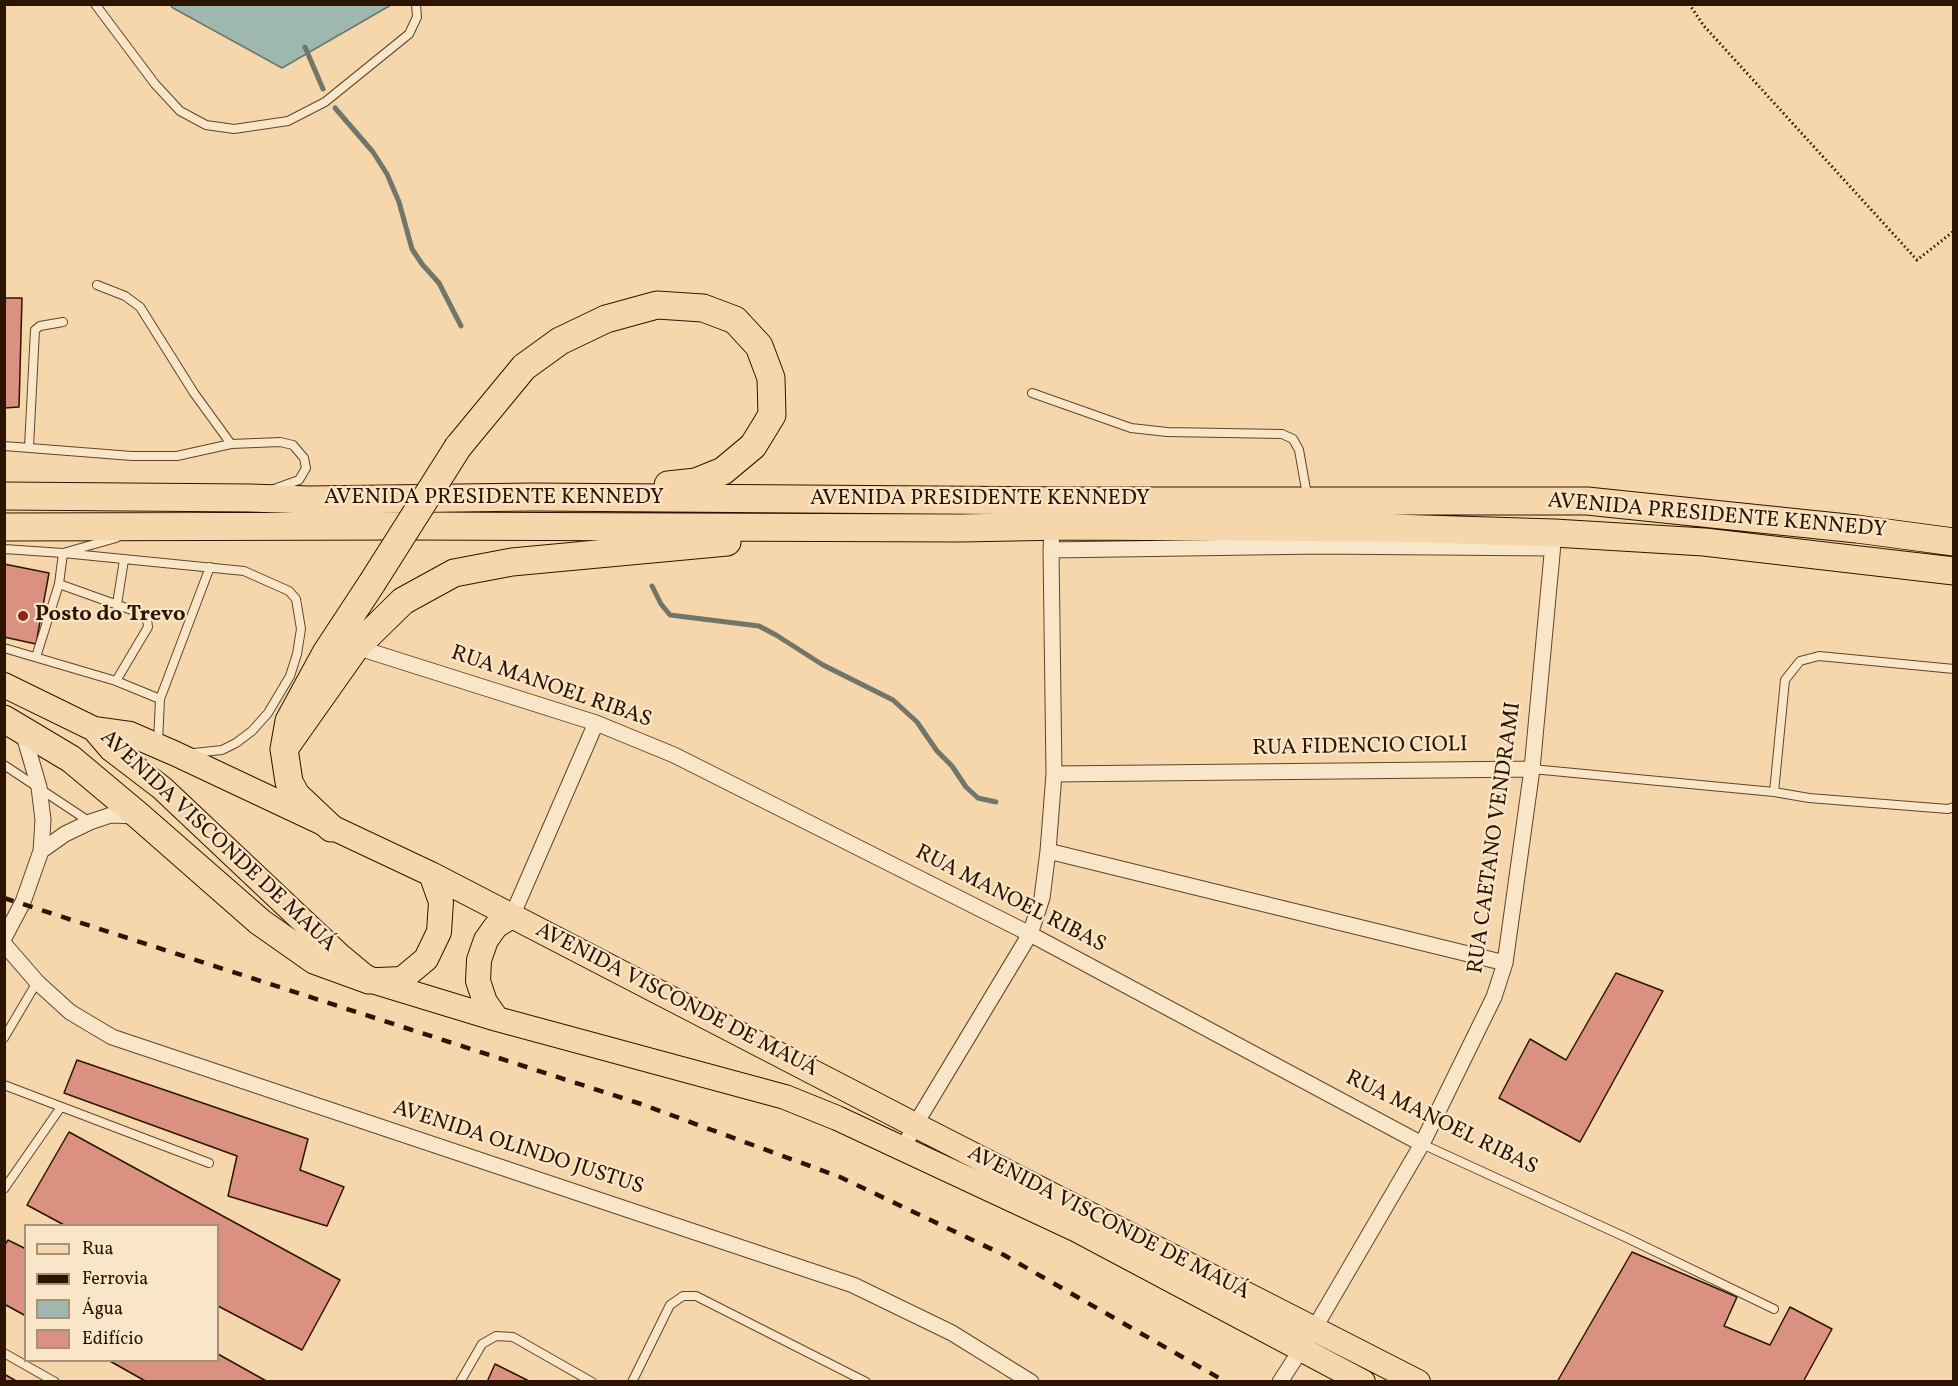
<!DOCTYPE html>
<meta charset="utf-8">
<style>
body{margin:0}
#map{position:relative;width:1958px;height:1386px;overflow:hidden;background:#f6d7ab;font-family:Vollkorn,serif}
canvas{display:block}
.frame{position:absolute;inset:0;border:6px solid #2c1500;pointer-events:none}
.legend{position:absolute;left:24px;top:1224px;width:195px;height:138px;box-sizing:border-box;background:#f9e5c8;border:2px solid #a79278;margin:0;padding:8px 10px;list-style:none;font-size:18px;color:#2c1500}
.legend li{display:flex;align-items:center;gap:12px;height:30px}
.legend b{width:30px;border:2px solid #a79278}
</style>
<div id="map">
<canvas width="1958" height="1386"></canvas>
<div class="frame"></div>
<ul class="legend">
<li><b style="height:8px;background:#f6d7ab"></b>Rua</li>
<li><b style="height:8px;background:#2c1500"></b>Ferrovia</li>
<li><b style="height:16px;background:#9eb8b0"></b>Água</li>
<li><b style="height:16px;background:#da9182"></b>Edifício</li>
</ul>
</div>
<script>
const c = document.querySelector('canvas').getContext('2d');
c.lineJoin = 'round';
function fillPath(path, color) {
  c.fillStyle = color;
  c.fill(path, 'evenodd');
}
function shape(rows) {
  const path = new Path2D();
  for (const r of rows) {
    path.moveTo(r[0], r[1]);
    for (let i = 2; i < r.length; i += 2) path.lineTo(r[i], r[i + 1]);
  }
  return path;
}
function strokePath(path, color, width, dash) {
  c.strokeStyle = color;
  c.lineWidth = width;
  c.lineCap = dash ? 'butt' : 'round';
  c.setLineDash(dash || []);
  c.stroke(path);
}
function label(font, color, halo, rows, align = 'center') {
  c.font = font + ' Vollkorn,serif';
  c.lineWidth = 4.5;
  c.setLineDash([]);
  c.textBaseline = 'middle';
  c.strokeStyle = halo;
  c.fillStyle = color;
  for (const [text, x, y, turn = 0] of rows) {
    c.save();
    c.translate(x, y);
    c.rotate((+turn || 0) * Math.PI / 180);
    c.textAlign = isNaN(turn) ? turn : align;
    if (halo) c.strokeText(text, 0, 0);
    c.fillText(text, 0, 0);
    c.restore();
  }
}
const water = shape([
 [170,5,391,5,282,68,173,8,170,5]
]);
fillPath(water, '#9eb8b0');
strokePath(water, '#70776a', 1.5);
strokePath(shape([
 [305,47,323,89],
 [335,108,373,152,387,174,399,202,412,249,422,264,439,283,461,326],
 [652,586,661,604,670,615,759,626,776,635,823,665,893,700,917,722,937,751,952,766,966,787,978,798,996,802]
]), '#70776a', 5);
const building = shape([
 [4,298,22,298,19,407,4,408,4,298],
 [4,564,49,573,36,644,4,637,4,564],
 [1616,973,1663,991,1580,1142,1499,1098,1530,1039,1566,1060,1616,973],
 [77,1060,308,1139,300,1170,344,1187,327,1226,228,1196,237,1156,64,1093,77,1060],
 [69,1132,340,1280,302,1350,218,1306,218,1226,66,1226,27,1205,69,1132],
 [8,1240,26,1249,26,1316,4,1304,4,1246,8,1240],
 [1632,1252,1737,1297,1724,1326,1770,1345,1790,1307,1832,1329,1803,1382,1557,1382,1632,1252],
 [218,1354,268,1382,147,1382,108,1360,218,1360,218,1354],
 [495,1364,531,1382,487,1382,495,1364],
 [4,1374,18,1382,4,1382,4,1374]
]);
fillPath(building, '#da9182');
strokePath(building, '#2c1500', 1.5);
const lane = shape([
 [95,4,155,84,180,111,206,125,234,129,288,121,325,102,409,34,417,17,416,4],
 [97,285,125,296,140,307,194,393,231,444],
 [1032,393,1131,428,1167,432,1282,434,1293,439,1299,450,1307,495],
 [4,446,132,456,177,456,231,444,280,442,293,445,304,458,306,468,299,480,274,489],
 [29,447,35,330,40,326,63,322],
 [4,549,63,553,116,538],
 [63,553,244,571,289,591,296,599,301,629,297,654,290,676,268,713,252,731,236,743,222,750,194,753],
 [59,584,143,614,147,619,148,627,116,681],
 [117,604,124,560],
 [4,648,116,681,160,699],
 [36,657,59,584,63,553],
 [158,742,160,699,210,567],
 [4,765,90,822],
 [1532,769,1774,792,1809,798,1948,809,1954,807],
 [1774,792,1785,680,1800,661,1819,656,1954,669],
 [4,1038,37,982],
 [4,1085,209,1163],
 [1422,1144,1625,1237,1774,1309],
 [4,1189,61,1107],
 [4,1353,55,1382],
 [460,1382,482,1344,496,1336,513,1337,592,1382],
 [632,1382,670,1305,683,1296,696,1296,866,1382]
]);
const street = shape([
 [1051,550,1320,546,1552,548],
 [356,647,596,723,674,755,1030,934,1422,1144],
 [1054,774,1532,769],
 [41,851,65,834,90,822,111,815,137,816],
 [1048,851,1505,963],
 [512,916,596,723],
 [4,938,23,902,41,851,43,820,39,787,22,729],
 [4,944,37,982,70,1012,112,1037,853,1285,952,1333,1031,1382],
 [903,1149,915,1125,1030,934,1042,898,1048,851,1054,774,1051,550,1052,526],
 [1280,1382,1314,1329,1422,1144,1494,997,1505,963,1532,769,1554,533]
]);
const primary = shape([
 [4,685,94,729,130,734,176,754,431,874,915,1125,1418,1382],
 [94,729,111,749,162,788,339,955,369,980,497,1019,785,1097,837,1118,1077,1230,1363,1382],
 [378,980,402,979,426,959,439,932,441,902,431,874],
 [497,1019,485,1002,478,981,479,960,486,940,496,926,512,916]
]);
const highway = shape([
 [458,447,524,367,560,341,606,319,657,305,703,308,735,320,759,346,771,378,772,415,753,446,723,471,696,482,668,485],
 [4,496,250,498,309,500,533,497,1069,501,1587,501,1857,529,1954,542],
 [4,527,408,526,961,528,1066,526,1392,528,1554,533,1704,542,1954,571],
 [4,719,71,759,139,816,260,922,314,960,369,980],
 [284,749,356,647,403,601,454,573,512,562,727,542],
 [331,828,296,795,289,782,284,749,289,721,326,653,372,583]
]);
strokePath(lane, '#5e462b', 10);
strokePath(street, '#5e462b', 17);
strokePath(primary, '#2c1500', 26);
strokePath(highway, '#2c1500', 29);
strokePath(shape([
 [1689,4,1704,26,1917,260,1954,231]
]), '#2c1500', 3, [1.5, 3]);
strokePath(lane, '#f9e5c8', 8);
strokePath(street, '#f9e5c8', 15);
strokePath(primary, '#f6d7ab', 24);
strokePath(highway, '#f6d7ab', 27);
strokePath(shape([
 [4,898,641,1104,840,1177,1004,1255,1226,1382]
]), '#2c1500', 4.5, [10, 10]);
const highwayBridge = shape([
 [372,583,458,447]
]);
strokePath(highwayBridge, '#2c1500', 29, []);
strokePath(highwayBridge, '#f6d7ab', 27);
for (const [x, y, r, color] of [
 [23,616,6,"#8f2418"]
]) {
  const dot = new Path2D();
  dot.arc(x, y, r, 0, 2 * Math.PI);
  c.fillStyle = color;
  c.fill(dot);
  strokePath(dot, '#f9e5c8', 2);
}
label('22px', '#2c1500', '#f9e5c8', [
 ["AVENIDA PRESIDENTE KENNEDY",494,499],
 ["AVENIDA PRESIDENTE KENNEDY",980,500],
 ["AVENIDA PRESIDENTE KENNEDY",1717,517,5],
 ["RUA MANOEL RIBAS",551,688,19],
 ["RUA FIDENCIO CIOLI",1360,748,-1],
 ["RUA CAETANO VENDRAMI",1496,838,-82],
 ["AVENIDA VISCONDE DE MAUÁ",217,842,43],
 ["RUA MANOEL RIBAS",1010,900,27],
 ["AVENIDA VISCONDE DE MAUÁ",676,1001,27],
 ["RUA MANOEL RIBAS",1441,1124,26],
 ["AVENIDA OLINDO JUSTUS",518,1149,18],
 ["AVENIDA VISCONDE DE MAUÁ",1108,1224,27]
]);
label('bold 22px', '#2c1500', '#f9e5c8', [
 ["Posto do Trevo",35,616]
], 'left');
</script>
